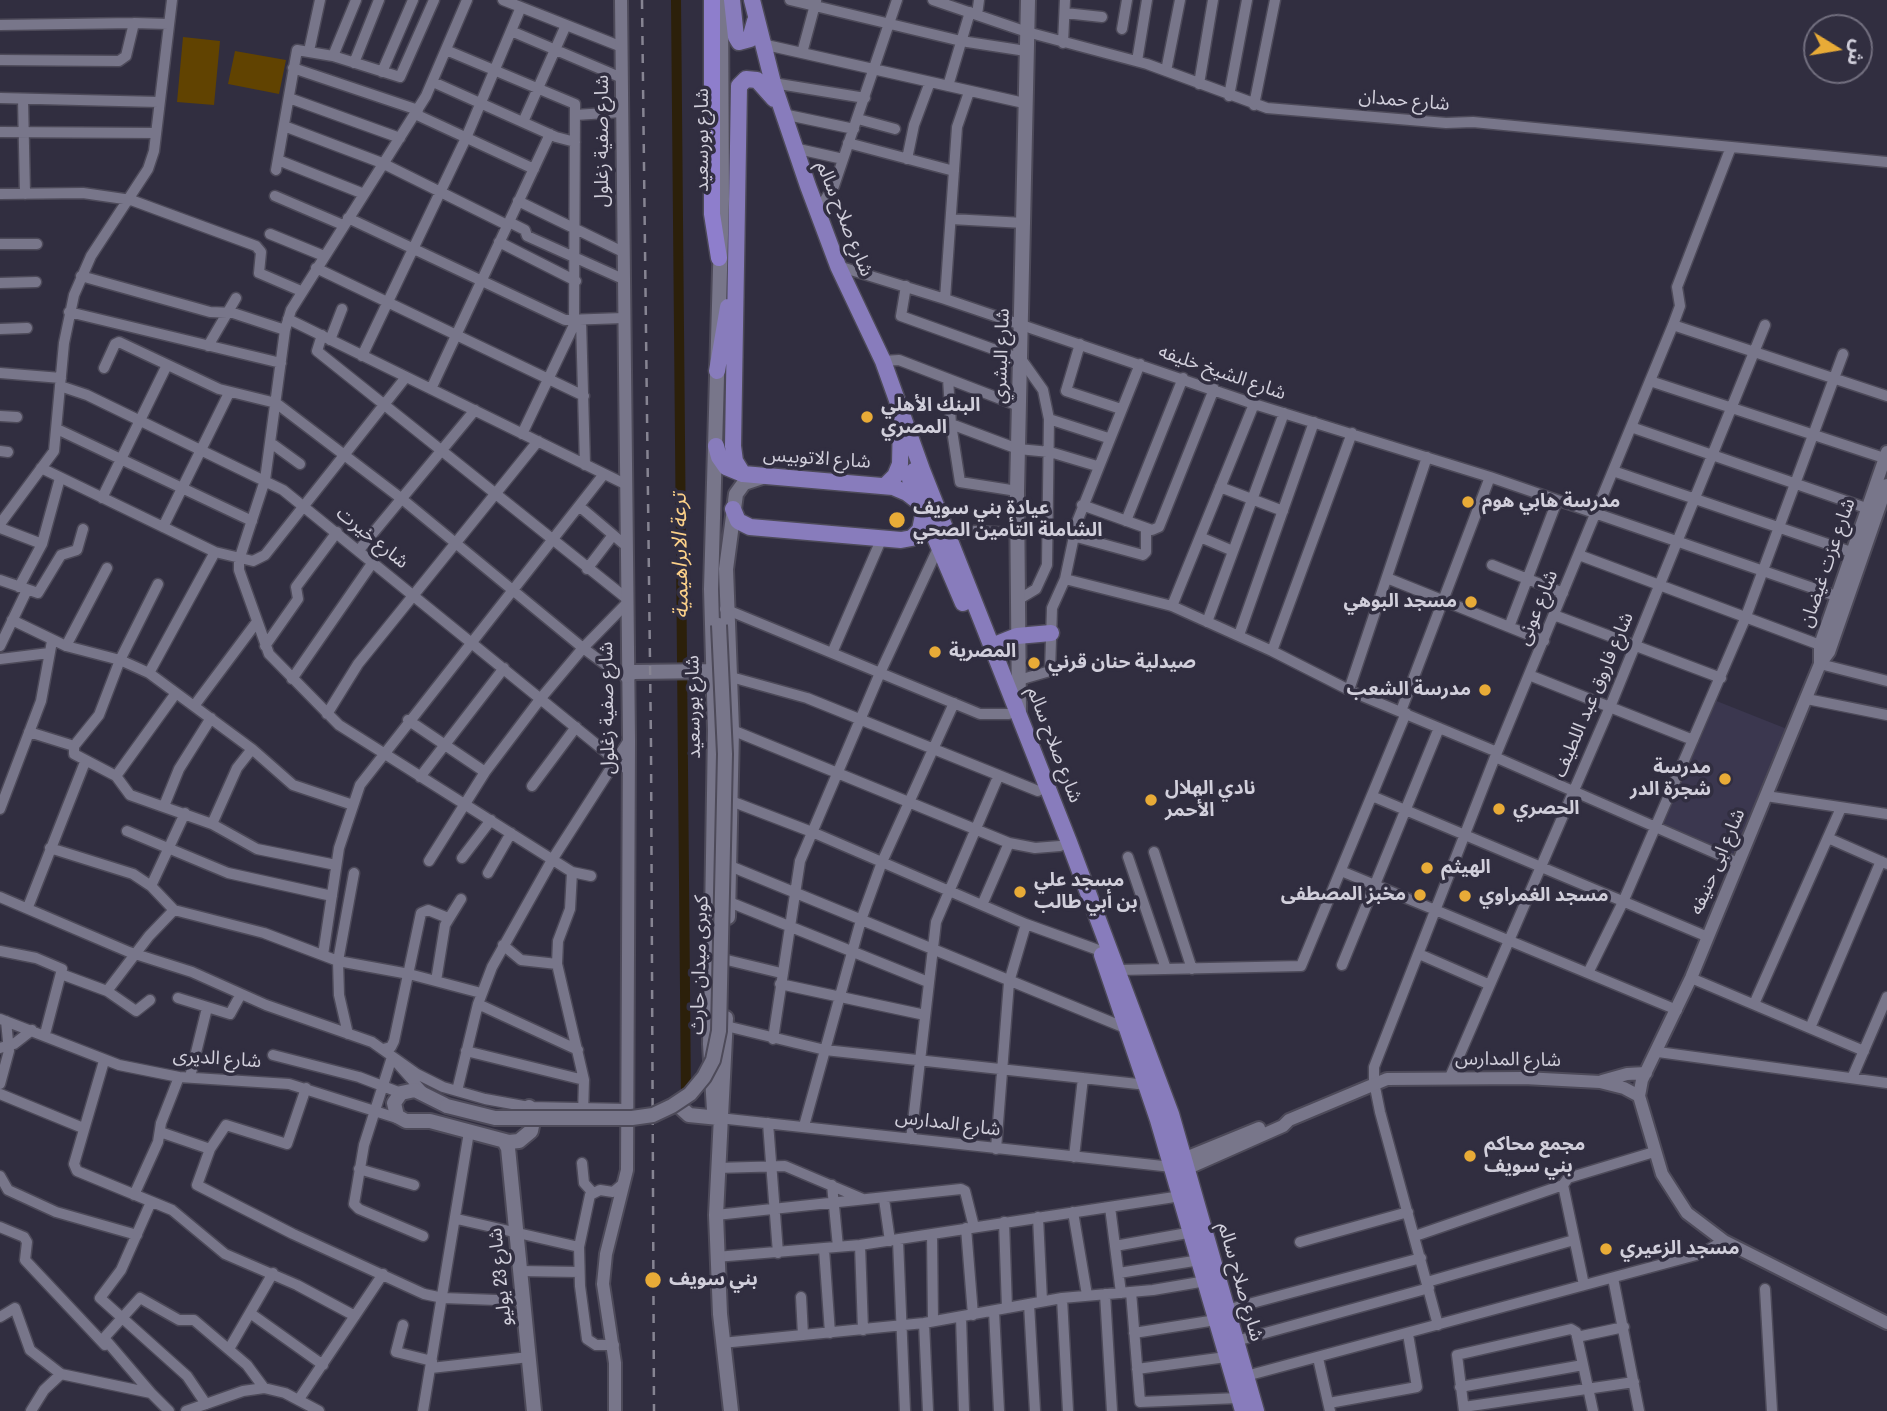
<!DOCTYPE html>
<meta charset="utf-8">
<style>
body{margin:0}
#map{position:relative;width:1887px;height:1411px;overflow:hidden;background:#312e40;font-family:"Archivo Narrow","Noto Sans Arabic",sans-serif}
canvas{display:block}
.north{position:absolute;left:1803px;top:14px;width:70px;height:70px;box-sizing:border-box;background:#312e40;border:2px solid #716e7e;border-radius:50%;rotate:101deg;font-size:19px;font-weight:700;line-height:28px;text-align:center;color:#d1cfdb}
.north::after{content:'';display:block;margin:auto;width:24px;height:32px;background:#e8ab37;clip-path:polygon(50% 0,100% 100%,50% 72%,0 100%)}
</style>
<div id="map">
<canvas width="1887" height="1411"></canvas>
<div class="north">ش</div>
</div>
<script>
const c = document.querySelector('canvas').getContext('2d');
c.lineJoin = 'round';
function fillPath(path, color) {
  c.fillStyle = color;
  c.fill(path, 'evenodd');
}
function shape(rows) {
  const path = new Path2D();
  for (const r of rows) {
    path.moveTo(r[0], r[1]);
    for (let i = 2; i < r.length; i += 2) path.lineTo(r[i], r[i + 1]);
  }
  return path;
}
function strokePath(path, color, width, dash) {
  c.strokeStyle = color;
  c.lineWidth = width;
  c.lineCap = dash ? 'butt' : 'round';
  c.setLineDash(dash || []);
  c.stroke(path);
}
function label(font, color, halo, rows, align = 'center') {
  c.font = font + ' "Archivo Narrow","Noto Sans Arabic",sans-serif';
  c.lineWidth = 7;
  c.setLineDash([]);
  c.textBaseline = 'middle';
  c.strokeStyle = halo;
  c.fillStyle = color;
  for (const [text, x, y, turn = 0] of rows) {
    c.save();
    c.translate(x, y);
    c.rotate((+turn || 0) * Math.PI / 180);
    c.textAlign = isNaN(turn) ? turn : align;
    if (halo) c.strokeText(text, 0, 0);
    c.fillText(text, 0, 0);
    c.restore();
  }
}
fillPath(shape([
 [1714,700,1792,731,1737,862,1656,827]
]), '#3b374f');
fillPath(shape([
 [183,37,220,41,214,105,177,102],
 [235,51,286,60,279,94,228,84]
]), '#614301');
strokePath(shape([
 [676,0,686,1098]
]), '#2c200a', 10);
const minor = shape([
 [467,0,426,96,291,310,285,330,265,480,239,560,239,570,269,654,339,725,572,872,591,876],
 [503,0,622,47],
 [790,0,961,41,1026,51],
 [933,0,1027,32,1147,64,1267,108,1446,123,1473,122,1887,162],
 [1065,13,1102,17],
 [977,15,979,0],
 [0,25,134,23],
 [1122,29,1127,0],
 [511,31,622,78],
 [1063,43,1065,0],
 [762,44,1024,103],
 [446,50,575,104,574,325,522,434],
 [309,51,320,0],
 [802,53,816,1],
 [333,56,356,0],
 [0,60,119,61,126,56,134,23,168,24],
 [1137,61,1147,0],
 [354,63,379,0],
 [293,68,418,110],
 [1166,71,1180,0],
 [382,72,413,0],
 [433,82,556,137,575,142],
 [773,83,865,98],
 [1199,84,1213,0],
 [948,86,970,12],
 [1229,96,1247,0],
 [0,98,159,102],
 [289,98,400,138],
 [23,99,25,194],
 [1254,105,1275,0],
 [415,114,534,169],
 [783,114,854,129],
 [575,115,622,112],
 [858,119,895,129],
 [523,122,566,25],
 [284,126,382,163,507,225],
 [0,132,156,133],
 [848,143,954,171],
 [794,148,843,159],
 [907,159,914,125,930,82],
 [278,160,364,194],
 [276,170,297,50,333,56,400,77,434,0],
 [0,194,83,193,131,200,256,246,261,252,259,273,301,291],
 [275,196,343,225],
 [518,201,623,252],
 [817,212,834,186,897,0],
 [348,218,565,320,624,318],
 [951,219,1024,223],
 [509,222,525,230,527,236,623,279],
 [270,234,324,256],
 [499,242,576,281],
 [0,244,37,244],
 [838,266,945,299,1254,404,1490,477,1836,596],
 [316,268,584,396],
 [81,276,210,312,233,313,285,330],
 [0,283,36,282],
 [906,286,901,316,1021,359,1043,390,1049,419,1047,565,1036,589,1016,601],
 [945,299,957,127,969,92],
 [69,312,281,363],
 [288,319,625,484],
 [581,320,585,465],
 [1673,325,1887,396],
 [0,329,27,328],
 [322,335,317,351,626,598],
 [330,340,342,309],
 [1080,344,1066,391,1121,409],
 [208,346,236,298],
 [362,356,466,138,521,7],
 [883,361,899,360,1019,406],
 [104,368,115,344,119,342,219,389,276,403,402,499,583,648,617,673,627,676],
 [0,373,61,378],
 [948,379,951,424,960,482,1017,491],
 [1650,381,1884,458],
 [60,386,87,395,283,490,628,770],
 [431,389,550,134],
 [0,416,17,417],
 [1049,419,1108,438],
 [951,424,1018,449,1050,452,1097,466],
 [1631,427,1866,508],
 [57,429,252,521],
 [271,443,300,464],
 [0,451,8,452],
 [41,468,215,552,253,561,265,555,406,377],
 [1613,471,1851,552],
 [1220,487,1283,511],
 [102,498,167,365],
 [1082,505,1152,530,1159,527,1214,389],
 [579,506,625,545],
 [1126,521,1183,378],
 [0,524,54,451,64,343,74,295,91,256,148,169,154,151,172,0],
 [163,527,229,393],
 [0,528,42,544],
 [949,535,975,531,1017,533],
 [1073,536,1143,555,1146,552,1146,528],
 [1200,537,1233,551],
 [359,550,475,410],
 [1579,555,1820,645],
 [1492,565,1563,593],
 [587,569,613,535],
 [1387,578,1544,641],
 [1065,579,1172,606,1272,651,1355,693,1497,752],
 [0,580,38,593,61,555,77,550,83,529],
 [158,584,120,660,99,715,74,746,74,754,116,776,130,795,212,824,257,849,336,865],
 [19,587,42,544,60,478],
 [1172,606,1254,404],
 [725,609,980,714,1009,714],
 [1554,615,1721,678],
 [12,620,66,646,120,660,149,673,252,749,293,785,353,805],
 [1207,622,1284,413],
 [1509,627,1557,501],
 [1239,635,1314,422],
 [0,646,27,590],
 [66,646,107,568],
 [265,646,298,599,296,587,337,532],
 [1272,651,1352,433],
 [832,653,881,540],
 [0,659,49,653],
 [1820,664,1887,681],
 [149,673,215,552],
 [1529,675,1693,740],
 [731,677,807,698,1038,791],
 [292,679,373,562],
 [1019,680,1050,671,1052,608,1065,579,1077,522,1140,364],
 [1349,690,1427,457],
 [1807,699,1887,715],
 [194,706,256,623],
 [1401,711,1490,477],
 [327,714,358,664,538,441],
 [408,720,485,772],
 [732,730,1009,843,1035,848,1060,846],
 [29,732,74,746],
 [1495,757,1738,863],
 [116,776,176,693],
 [420,777,504,668],
 [532,786,576,727],
 [1372,796,1708,937],
 [1766,796,1887,814],
 [731,801,812,832,1026,924,1101,951],
 [164,806,179,769,211,718],
 [0,809,41,701,52,641],
 [212,824,237,768,252,749],
 [127,831,228,873,332,896],
 [1828,838,1887,864],
 [50,848,133,874,151,886,174,910,264,933,338,961,409,974,481,993],
 [1154,852,1192,969],
 [1128,857,1166,969],
 [462,858,491,820],
 [429,861,485,772,541,698,583,648,626,604],
 [730,866,1128,1029],
 [1341,871,1677,1010],
 [572,872,570,909,558,941,557,964,584,1080,583,1114],
 [488,873,511,833],
 [151,886,185,813],
 [0,897,129,952,192,972,266,1005,372,1042,417,1074,443,1087,485,1099,529,1107,627,1109],
 [729,902,928,982],
 [982,905,1009,843],
 [28,907,85,762],
 [503,945,521,960,557,964],
 [0,951,36,958,62,969,45,1034],
 [1419,954,1488,984],
 [323,955,339,848,360,785,604,474],
 [727,960,781,973],
 [1342,965,1439,728],
 [1119,970,1301,966,1406,713],
 [1588,973,1623,902,1745,619,1843,354],
 [61,974,107,991,149,936,174,910],
 [1691,978,1864,1051],
 [436,981,445,925,461,899],
 [780,984,925,1015],
 [107,991,136,1011,150,1000],
 [178,998,230,1014,241,994],
 [478,1004,578,1050],
 [1754,1004,1841,808],
 [0,1019,119,1065,179,1077,289,1084,400,1119],
 [726,1026,825,1050,1147,1085],
 [1810,1028,1881,861],
 [348,1034,339,995,338,961,354,873],
 [773,1039,800,861,880,673,939,546],
 [0,1048,14,1044,32,1030],
 [383,1049,391,1047,394,1041,421,913,428,910,448,918],
 [466,1051,584,1080],
 [1658,1052,1887,1083],
 [273,1055,359,1077,401,1093],
 [392,1057,364,1145,354,1204,359,1209,423,1236],
 [104,1061,74,1164,77,1171,172,1210,225,1254,297,1285,355,1316],
 [397,1063,422,1091],
 [190,1077,207,1008],
 [1450,1077,1610,707,1765,325],
 [1852,1078,1887,997],
 [0,1084,9,1051,6,1021],
 [306,1088,287,1144,226,1125,210,1149,197,1185,293,1234,424,1294,443,1298,523,1301],
 [457,1091,478,1004,492,967,552,860,629,740],
 [0,1094,83,1128],
 [719,1118,1172,1167],
 [768,1123,778,1253],
 [804,1126,861,920,882,862,954,703],
 [160,1132,210,1149],
 [911,1139,936,922,998,777],
 [996,1149,1009,982,1026,924],
 [1074,1157,1083,1078],
 [582,1163,584,1183,593,1193],
 [717,1168,785,1166,863,1199],
 [359,1169,414,1185],
 [0,1176,8,1190,56,1212,137,1235],
 [832,1185,838,1247],
 [1563,1185,1568,1178,1654,1152],
 [134,1195,158,1142,161,1123,179,1077],
 [884,1199,890,1241],
 [151,1202,121,1270,100,1298,187,1376,206,1404],
 [1110,1207,1121,1293],
 [1073,1212,1087,1295],
 [716,1215,961,1189,965,1191,974,1227],
 [1038,1217,1042,1301],
 [457,1219,579,1247],
 [1004,1222,1007,1308],
 [0,1227,24,1237,27,1242,25,1260,105,1345],
 [966,1228,973,1315],
 [932,1234,933,1321],
 [1415,1236,1563,1185,1584,1285],
 [898,1240,905,1411],
 [1300,1242,1408,1212],
 [860,1245,863,1330],
 [1115,1246,1193,1232],
 [824,1249,830,1333],
 [716,1257,860,1245,1181,1196],
 [520,1271,579,1272],
 [1119,1273,1200,1260],
 [1613,1278,1639,1411],
 [1427,1282,1574,1240],
 [1765,1289,1772,1411],
 [1131,1292,1140,1402,1239,1398],
 [1105,1294,1112,1411],
 [801,1297,803,1335],
 [1062,1298,1068,1411],
 [1029,1304,1035,1411],
 [1226,1310,1421,1258],
 [994,1311,999,1411],
 [250,1313,323,1365],
 [0,1317,15,1308,30,1350,61,1374],
 [961,1317,964,1411],
 [924,1323,928,1411],
 [403,1325,396,1352,432,1361],
 [1438,1325,1380,1112,1374,1082,1374,1067,1495,757,1673,325,1680,306,1677,287,1731,147],
 [1134,1333,1216,1320],
 [1577,1337,1624,1327],
 [1236,1341,1429,1288],
 [722,1343,924,1323,1062,1298,1153,1290,1206,1281],
 [614,1345,596,1345,587,1339,580,1286,579,1247,590,1195,600,1190,613,1192,624,1183],
 [229,1349,273,1273],
 [1318,1358,1330,1411],
 [431,1368,529,1357],
 [1137,1369,1226,1357],
 [1246,1376,1700,1254,1724,1241],
 [1460,1387,1583,1365],
 [147,1389,169,1411],
 [299,1399,383,1274],
 [1329,1403,1417,1387,1408,1334],
 [1464,1407,1634,1382],
 [31,1411,44,1390,61,1374,151,1393,104,1338,140,1298,179,1320,194,1320,247,1365,264,1388],
 [186,1411,243,1391,264,1388,285,1393,319,1411],
 [423,1411,469,1132],
 [1464,1411,1457,1355,1571,1329,1576,1332,1593,1411]
]);
const tertiary = shape([
 [1887,485,1829,652,1820,664,1691,978,1642,1080,1639,1096,1662,1174,1687,1213,1724,1241,1887,1323],
 [1820,664,1820,645,1887,452],
 [1602,1081,1627,1074,1646,1073],
 [1183,1159,1259,1128],
 [1186,1169,1283,1126,1289,1120,1387,1079,1524,1078,1600,1082,1624,1088,1639,1096],
 [615,1411,615,1363,603,1284,606,1254,627,1170,629,740,621,0]
]);
const secondary = shape([
 [627,676,633,672,713,671],
 [1019,713,1017,491,1028,0],
 [728,917,732,730,726,569,736,494,744,483,762,477],
 [726,1018,716,1215,720,1314,731,1411],
 [677,1104,689,1115,719,1118],
 [447,1106,415,1090,401,1093,394,1103,397,1116,406,1121,430,1121,509,1142,519,1141,531,1131,534,1116,529,1107],
 [719,1118,714,1110,710,1044,715,730,711,589,722,199,721,0],
 [504,1141,508,1148,534,1411]
]);
const primary = shape([
 [732,0,736,37,739,42,750,39,755,21],
 [752,0,773,83,808,186,838,266,883,361,922,470,1069,842,1171,1114,1256,1411],
 [717,371,728,307],
 [716,446,719,457,726,467,743,474,893,487,907,493,920,503],
 [922,470,914,471,910,479,963,603],
 [743,474,735,461,733,446,739,86,746,79,757,80,774,99],
 [885,486,895,476,900,464,901,420],
 [733,509,738,521,750,527,901,540,912,538,920,530,924,510],
 [992,646,1017,636,1051,633],
 [1102,955,1158,1120,1243,1411]
]);
const trunk = shape([
 [712,0,712,214,719,258]
]);
strokePath(minor, '#4d4a59', 13);
strokePath(tertiary, '#4d4a59', 16);
strokePath(secondary, '#4d4a59', 18);
strokePath(primary, '#4d4a59', 19);
strokePath(trunk, '#4d4a59', 19);
strokePath(minor, '#78768a', 10);
strokePath(tertiary, '#78768a', 12);
strokePath(secondary, '#78768a', 14);
strokePath(primary, '#887cbc', 16);
strokePath(trunk, '#8e7ecc', 16);
strokePath(shape([
 [642,0,651,745,654,1411]
]), '#868492', 2.5, [9, 9]);
const secondaryBridge = shape([
 [447,1106,495,1118,632,1118,653,1115,672,1106,690,1094,704,1077,713,1060,719,1031,725,754,719,625]
]);
strokePath(secondaryBridge, '#4d4a59', 18, []);
strokePath(secondaryBridge, '#78768a', 14);
for (const [x, y, r, color] of [
 [867,417,7,"#e8ab37"],
 [1468,502,7,"#e8ab37"],
 [897,520,9,"#e8ab37"],
 [1471,602,7,"#e8ab37"],
 [935,652,7,"#e8ab37"],
 [1034,663,7,"#e8ab37"],
 [1485,690,7,"#e8ab37"],
 [1725,779,7,"#e8ab37"],
 [1151,800,7,"#e8ab37"],
 [1499,809,7,"#e8ab37"],
 [1427,868,7,"#e8ab37"],
 [1020,892,7,"#e8ab37"],
 [1420,895,7,"#e8ab37"],
 [1465,896,7,"#e8ab37"],
 [1470,1156,7,"#e8ab37"],
 [1606,1249,7,"#e8ab37"],
 [653,1280,9,"#e8ab37"]
]) {
  const dot = new Path2D();
  dot.arc(x, y, r, 0, 2 * Math.PI);
  c.fillStyle = color;
  c.fill(dot);
  strokePath(dot, '#312e40', 2.5);
}
label('19px', '#d1cfdb', '#312e40', [
 ["شارع حمدان",1404,101,5],
 ["شارع بورسعيد",703,140,-90],
 ["شارع صفية زغلول",603,141,-90],
 ["شارع صلاح سالم",844,219,68],
 ["شارع البشري",1002,356,-88],
 ["شارع الشيخ خليفه",1222,373,19],
 ["شارع الاتوبيس",817,459,4],
 ["شارع خيرت",372,538,39],
 ["شارع عزت غيضان",1828,563,-71],
 ["شارع عونى",1538,608,-68],
 ["شارع فاروق عبد اللطيف",1594,695,-67],
 ["شارع بورسعيد",694,707,-91],
 ["شارع صفية زغلول",608,708,-91],
 ["شارع صلاح سالم",1054,745,69],
 ["شارع ابى حنيفه",1718,862,-67],
 ["كوبرى ميدان حارث",700,965,-88],
 ["شارع الديرى",217,1059,4],
 ["شارع المدارس",1508,1060,1],
 ["شارع المدارس",948,1124,7],
 ["شارع 23 يوليو",501,1277,-96],
 ["شارع صلاح سالم",1240,1282,74]
]);
label('bold 19px', '#d1cfdb', '#312e40', [
 ["البنك الأهلي",881,406],
 ["المصري",881,428],
 ["مدرسة هابي هوم",1482,502],
 ["عيادة بني سويف",913,509],
 ["الشاملة التأمين الصحي",913,531],
 ["مسجد البوهي",1457,602,"right"],
 ["المصرية",949,652],
 ["صيدلية حنان قرني",1048,663],
 ["مدرسة الشعب",1471,690,"right"],
 ["مدرسة",1711,768,"right"],
 ["شجرة الدر",1711,790,"right"],
 ["نادي الهلال",1165,789],
 ["الأحمر",1165,811],
 ["الحصري",1513,809],
 ["الهيثم",1441,868],
 ["مسجد علي",1034,881],
 ["بن أبي طالب",1034,903],
 ["مخبز المصطفى",1406,895,"right"],
 ["مسجد الغمراوي",1479,896],
 ["مجمع محاكم",1484,1145],
 ["بني سويف",1484,1167],
 ["مسجد الزعيري",1620,1249],
 ["بني سويف",669,1280]
], 'left');
label('italic 21px', '#fcd189', '#312e40', [
 ["ترعة الابراهيمية",681,556,-91]
]);
</script>
